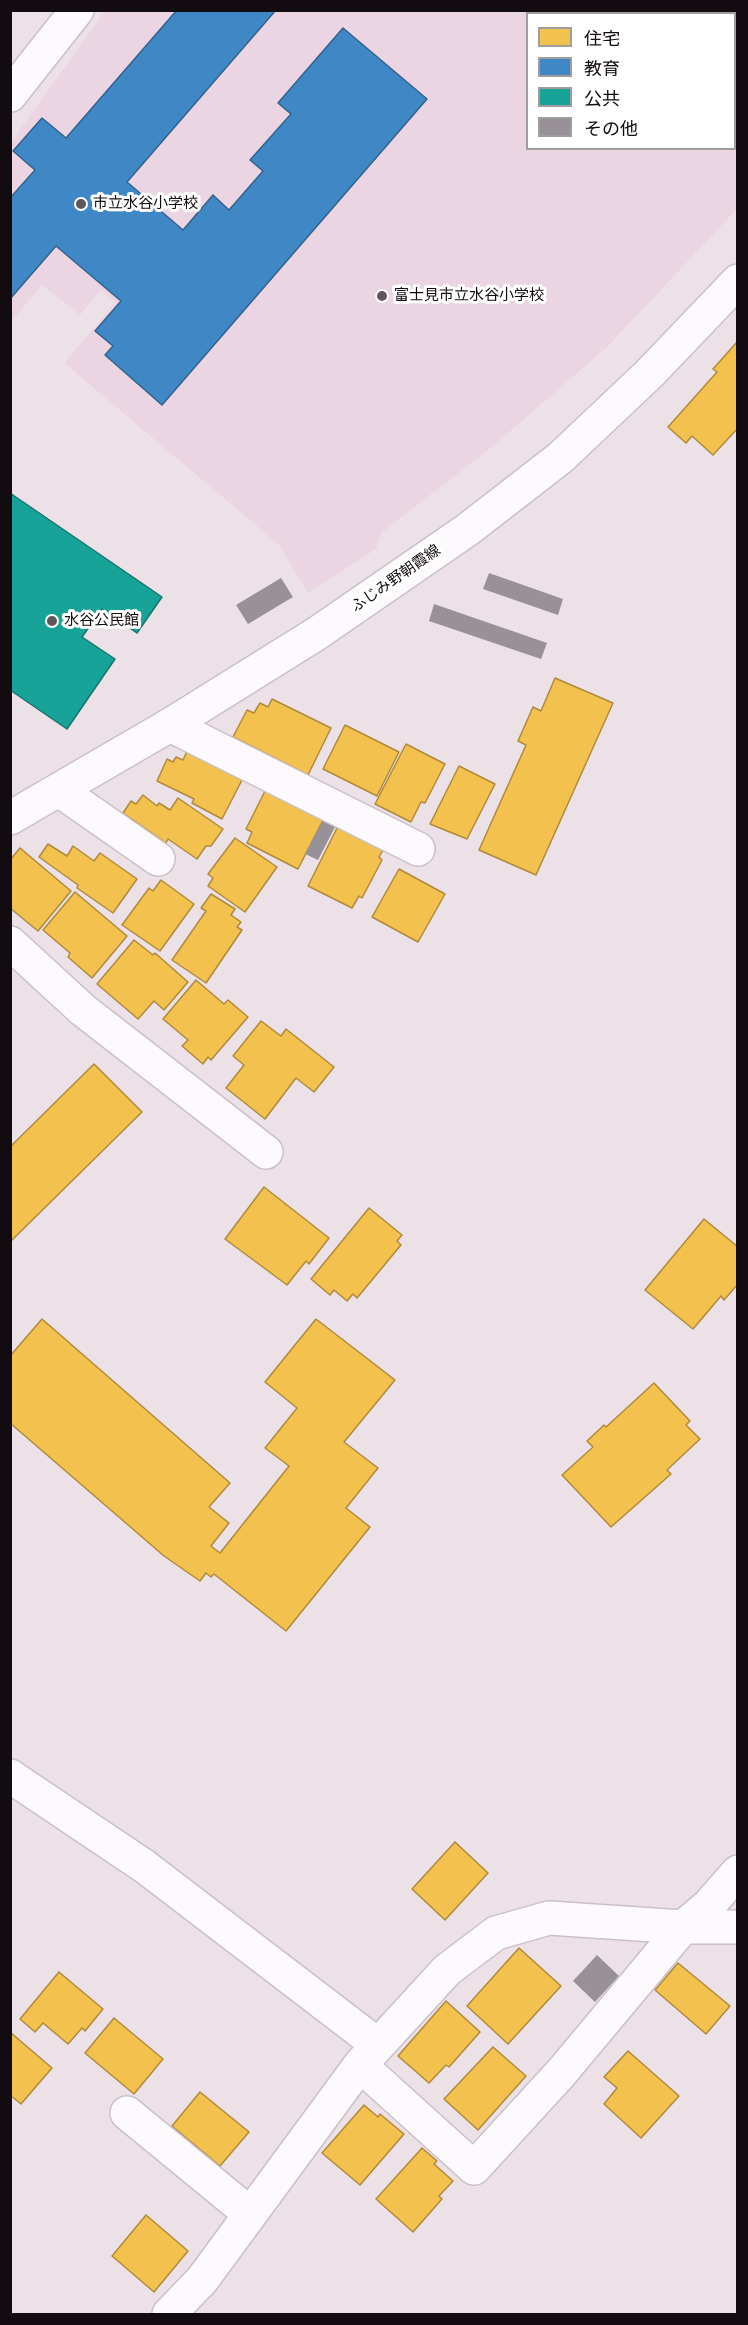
<!DOCTYPE html>
<meta charset="utf-8">
<style>
body{margin:0}
#map{position:relative;width:748px;height:2325px;overflow:hidden;background:#ede1e8;font-family:Signika,"Noto Sans JP",sans-serif}
canvas{display:block}
.frame{position:absolute;inset:0;border:12px solid #120b0f;pointer-events:none}
.legend{position:absolute;left:526px;top:12px;width:210px;height:138px;box-sizing:border-box;background:#fff;border:2px solid #a09d9f;margin:0;padding:8px 10px;list-style:none;font-size:18px;color:#120b0f}
.legend li{display:flex;align-items:center;gap:12px;height:30px}
.legend b{width:30px;border:2px solid #a09d9f}
</style>
<div id="map">
<canvas width="748" height="2325"></canvas>
<div class="frame"></div>
<ul class="legend">
<li><b style="height:16px;background:#f2c14e"></b>住宅</li>
<li><b style="height:16px;background:#3f88c5"></b>教育</li>
<li><b style="height:16px;background:#17a398"></b>公共</li>
<li><b style="height:16px;background:#989197"></b>その他</li>
</ul>
</div>
<script>
const c = document.querySelector('canvas').getContext('2d');
c.lineJoin = 'round';
function fillPath(path, color) {
  c.fillStyle = color;
  c.fill(path, 'evenodd');
}
function shape(rows) {
  const path = new Path2D();
  for (const r of rows) {
    path.moveTo(r[0], r[1]);
    for (let i = 2; i < r.length; i += 2) path.lineTo(r[i], r[i + 1]);
  }
  return path;
}
function strokePath(path, color, width, dash) {
  c.strokeStyle = color;
  c.lineWidth = width;
  c.lineCap = dash ? 'butt' : 'round';
  c.setLineDash(dash || []);
  c.stroke(path);
}
function label(font, color, halo, rows, align = 'center') {
  c.font = font + ' Signika,"Noto Sans JP",sans-serif';
  c.lineWidth = 6;
  c.setLineDash([]);
  c.textBaseline = 'middle';
  c.strokeStyle = halo;
  c.fillStyle = color;
  for (const [text, x, y, turn = 0] of rows) {
    c.save();
    c.translate(x, y);
    c.rotate((+turn || 0) * Math.PI / 180);
    c.textAlign = isNaN(turn) ? turn : align;
    if (halo) c.strokeText(text, 0, 0);
    c.fillText(text, 0, 0);
    c.restore();
  }
}
fillPath(shape([
 [105,11,737,11,737,209,607,347,492,447,381,533,376,549,308,593,278,544,64,363,116,302,101,290,80,315,42,285,11,322,11,142],
 [528,14,734,14,734,148,528,148]
]), '#ecd5e2');
const homes = shape([
 [737,342,738,428,713,455,692,436,686,443,668,427,717,372,713,369,737,342],
 [555,678,613,703,536,875,479,850,526,745,518,741,533,707,541,711,555,678],
 [272,699,331,728,308,775,233,737,247,710,254,713,260,703,268,707,272,699],
 [345,725,399,752,377,796,323,769,345,725],
 [406,744,445,764,425,803,421,802,411,822,375,804,406,744],
 [187,751,242,780,222,819,192,803,194,799,157,781,167,759,173,762,176,757,183,760,187,751],
 [459,766,495,784,467,839,430,824,459,766],
 [265,791,323,820,298,869,247,843,252,832,246,829,265,791],
 [143,795,157,806,159,803,170,810,178,798,223,829,211,846,206,846,197,859,168,839,166,843,123,813,131,801,136,804,143,795],
 [338,826,383,850,379,857,382,860,362,898,359,896,352,908,308,886,338,826],
 [235,838,277,867,245,912,208,886,213,878,208,874,235,838],
 [48,844,67,856,73,846,94,861,100,853,137,879,113,913,77,888,78,885,39,857,48,844],
 [20,848,71,891,38,931,10,908,10,860,20,848],
 [399,869,445,894,418,942,372,917,399,869],
 [161,880,194,904,160,951,122,925,149,888,153,891,161,880],
 [75,892,127,936,92,978,68,957,70,953,43,930,75,892],
 [211,894,235,909,231,915,241,922,237,927,242,930,206,983,172,960,206,911,201,908,211,894],
 [134,940,153,955,155,953,188,982,164,1010,154,1001,138,1019,97,984,134,940],
 [196,980,224,1004,228,1000,248,1017,211,1060,208,1057,203,1064,182,1046,188,1040,163,1019,196,980],
 [261,1021,281,1036,286,1029,334,1067,314,1092,296,1078,265,1119,226,1088,244,1065,233,1056,261,1021],
 [94,1064,142,1112,10,1242,10,1147,94,1064],
 [264,1187,329,1238,309,1264,306,1261,287,1285,225,1239,264,1187],
 [369,1208,402,1235,397,1241,401,1245,357,1298,353,1294,347,1301,334,1290,330,1295,311,1279,369,1208],
 [704,1219,738,1247,738,1284,724,1300,721,1296,693,1329,645,1290,704,1219],
 [42,1319,230,1483,209,1507,229,1523,211,1546,220,1553,289,1466,265,1448,297,1408,265,1382,316,1319,395,1380,344,1442,378,1468,346,1508,370,1527,286,1631,214,1574,211,1577,206,1573,200,1581,164,1556,10,1423,10,1356,42,1319],
 [654,1383,690,1421,686,1425,700,1439,667,1470,671,1474,611,1527,562,1475,593,1447,587,1441,604,1425,606,1427,654,1383],
 [455,1842,488,1873,445,1920,412,1889,455,1842],
 [519,1948,561,1986,508,2044,467,2006,519,1948],
 [678,1963,730,2006,706,2034,655,1990,678,1963],
 [59,1972,103,2009,85,2031,82,2028,68,2044,43,2023,35,2032,20,2019,59,1972],
 [446,2001,480,2032,449,2067,446,2065,429,2083,398,2056,446,2001],
 [114,2018,163,2059,134,2094,85,2053,114,2018],
 [10,2032,52,2068,21,2104,10,2095,10,2032],
 [493,2047,526,2076,478,2130,444,2099,493,2047],
 [628,2051,679,2096,641,2138,604,2104,617,2088,604,2077,628,2051],
 [200,2092,249,2132,220,2166,172,2126,200,2092],
 [364,2105,378,2117,380,2114,404,2134,360,2185,322,2153,364,2105],
 [422,2148,437,2161,434,2164,453,2181,439,2196,442,2199,413,2232,376,2199,422,2148],
 [146,2215,188,2251,154,2292,112,2256,146,2215]
]);
fillPath(homes, '#f2c14e');
strokePath(homes, '#af8a3b', 1.5);
const schools = shape([
 [177,10,276,10,127,182,183,230,213,195,229,210,263,171,250,160,291,114,278,103,343,28,427,99,162,405,105,355,113,346,95,331,121,301,56,246,10,299,10,198,35,170,13,151,42,118,66,138,177,10]
]);
fillPath(schools, '#3f88c5');
strokePath(schools, '#32628e', 1.5);
const public = shape([
 [10,493,162,597,137,633,102,609,82,637,115,659,67,729,10,690,10,493]
]);
fillPath(public, '#17a398');
strokePath(public, '#16756f', 1.5);
fillPath(shape([
 [489,573,563,599,558,615,483,589],
 [281,578,293,597,248,624,236,605],
 [434,604,547,643,541,659,429,621],
 [323,820,335,827,318,860,305,854],
 [597,1955,619,1976,595,2002,573,1981]
]), '#989197');
const street = shape([
 [10,95,77,10],
 [170,725,418,849],
 [59,790,158,859],
 [10,943,83,1010,266,1152],
 [10,1776,144,1866,378,2045],
 [360,2065,474,2168,561,2073,683,1927,709,1905,738,1872],
 [127,2113,249,2213],
 [169,2314,202,2280,360,2065,447,1970,496,1933,549,1918,683,1927,738,1927]
]);
const secondary = shape([
 [10,818,170,725,316,634,467,530,560,458,649,374,738,281]
]);
strokePath(street, '#cac0c6', 36);
strokePath(secondary, '#cac0c6', 36);
strokePath(street, '#fcfafc', 33);
strokePath(secondary, '#fcfafc', 33);
for (const [x, y, r, color] of [
 [81,204,6,"#5f565b"],
 [382,296,6,"#5f565b"],
 [52,621,6,"#5f565b"]
]) {
  const dot = new Path2D();
  dot.arc(x, y, r, 0, 2 * Math.PI);
  c.fillStyle = color;
  c.fill(dot);
  strokePath(dot, '#fff', 2);
}
label('15px', '#120b0f', '#fff', [
 ["市立水谷小学校",93,204],
 ["富士見市立水谷小学校",394,296],
 ["水谷公民館",64,621]
], 'left');
label('15px', '#120b0f', '#fff', [
 ["ふじみ野朝霞線",396,579,-35]
]);
</script>
